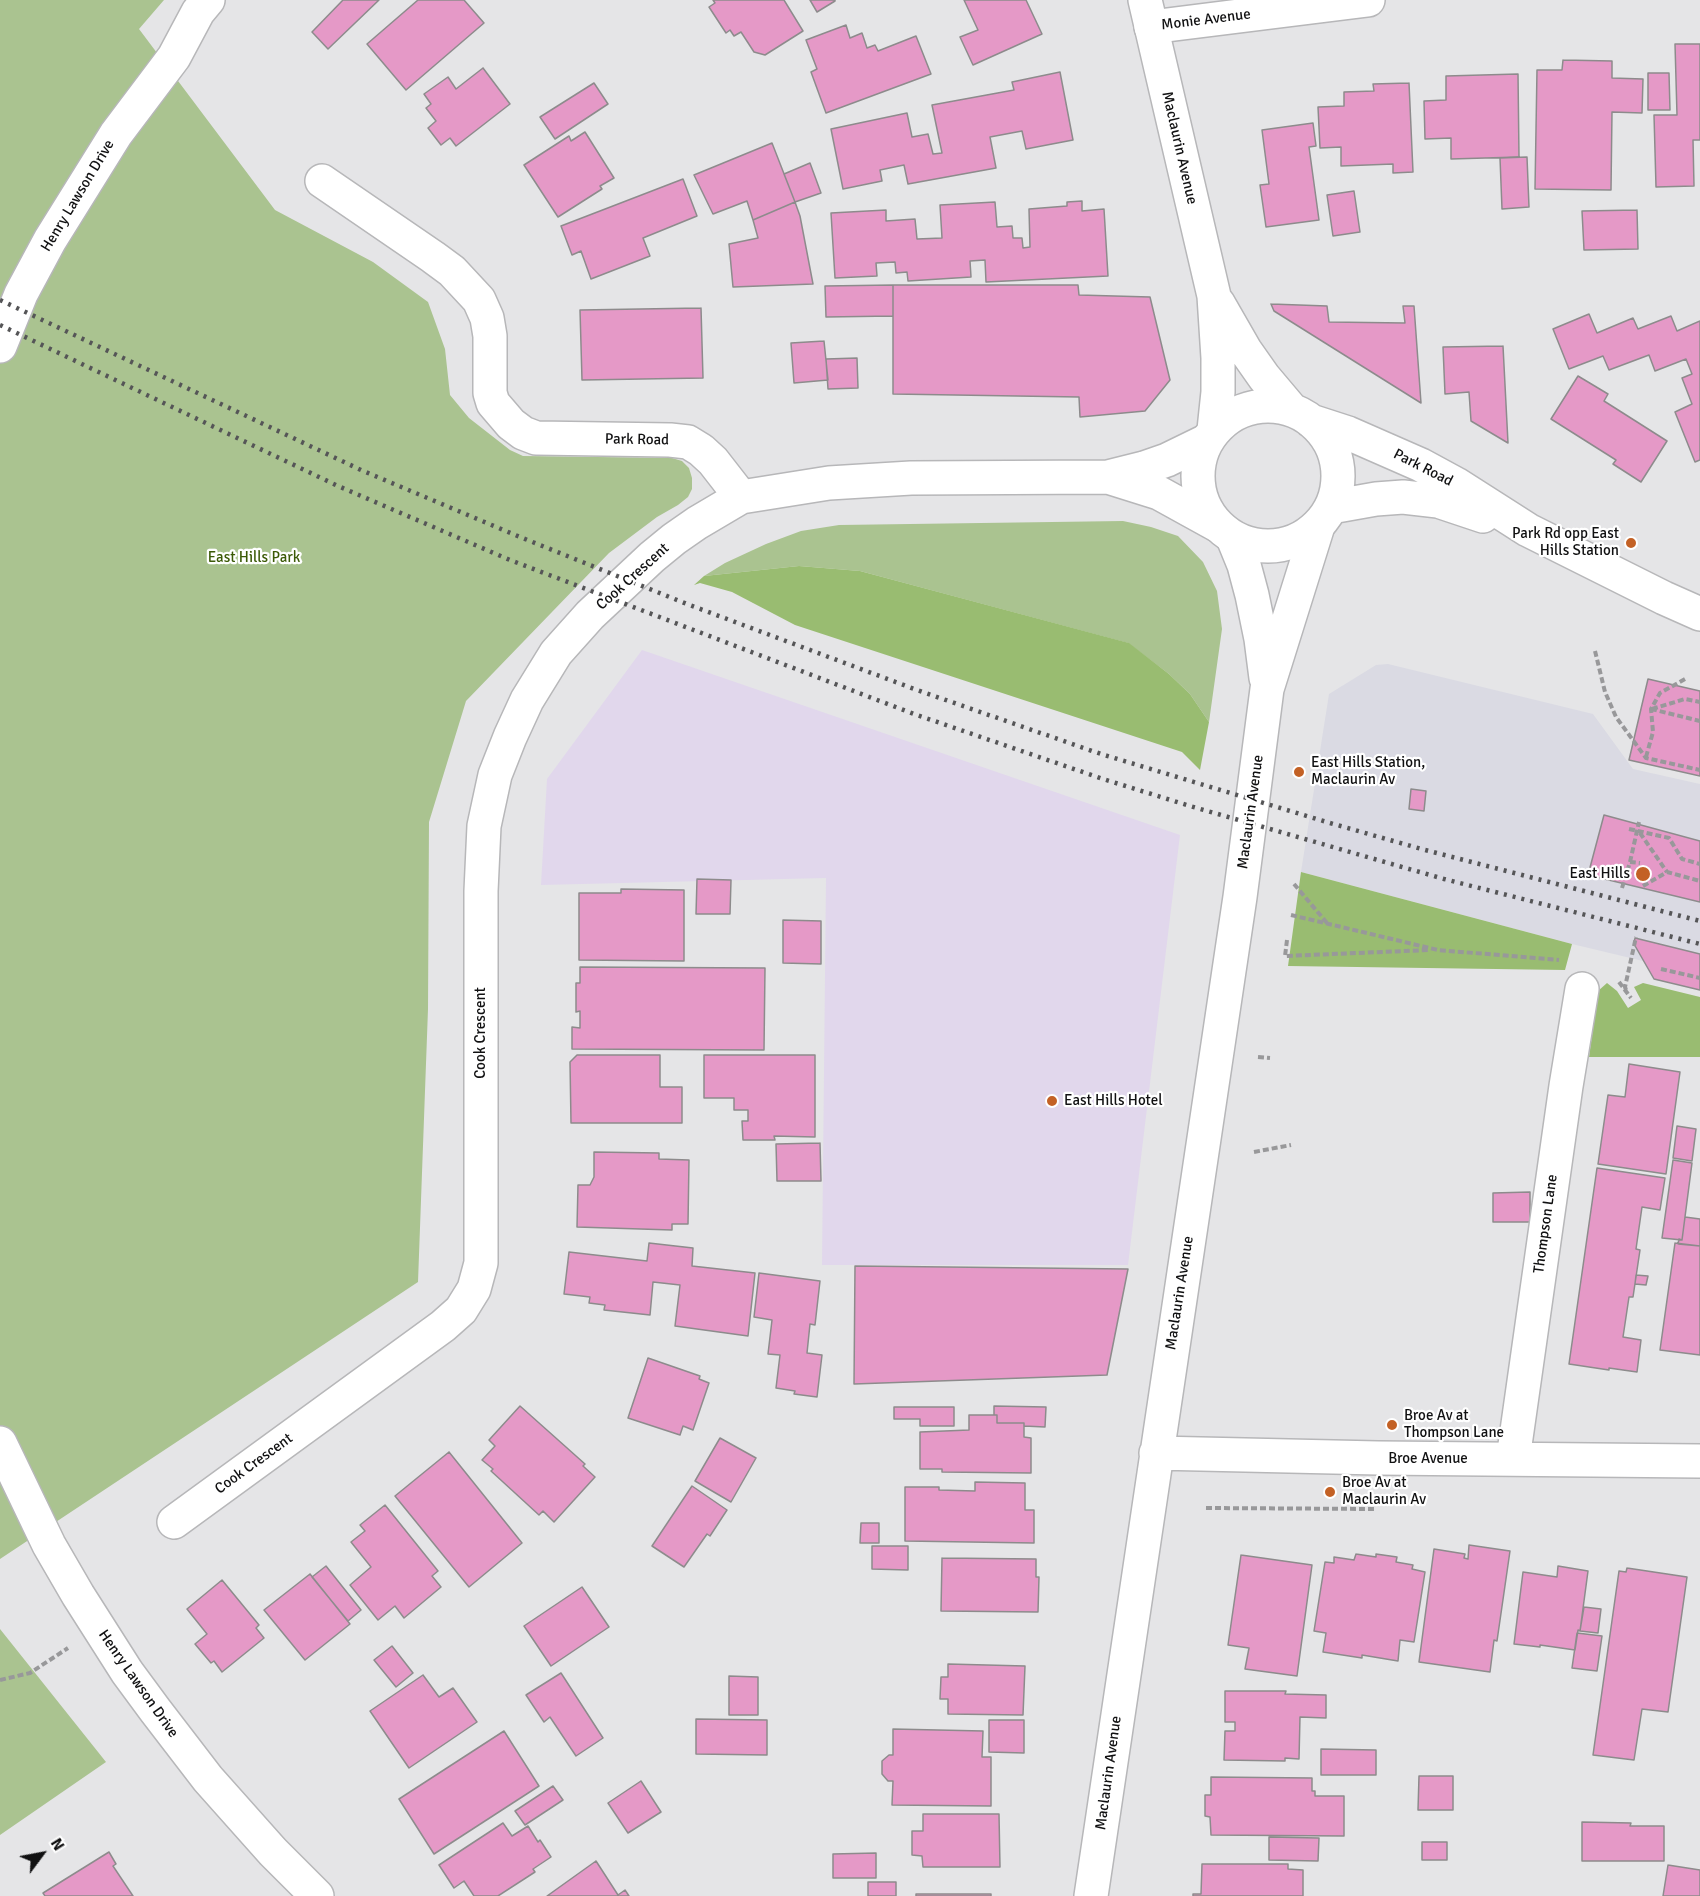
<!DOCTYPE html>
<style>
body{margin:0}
#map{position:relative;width:1700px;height:1896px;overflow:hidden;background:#e5e5e7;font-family:Signika,sans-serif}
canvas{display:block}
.north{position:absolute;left:12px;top:1824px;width:60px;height:60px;-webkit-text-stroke:4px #fff;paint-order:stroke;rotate:58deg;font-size:16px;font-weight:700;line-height:24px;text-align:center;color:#111112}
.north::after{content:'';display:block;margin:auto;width:21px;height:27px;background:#111112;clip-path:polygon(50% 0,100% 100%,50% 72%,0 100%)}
</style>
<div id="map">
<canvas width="1700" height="1896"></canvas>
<div class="north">N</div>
</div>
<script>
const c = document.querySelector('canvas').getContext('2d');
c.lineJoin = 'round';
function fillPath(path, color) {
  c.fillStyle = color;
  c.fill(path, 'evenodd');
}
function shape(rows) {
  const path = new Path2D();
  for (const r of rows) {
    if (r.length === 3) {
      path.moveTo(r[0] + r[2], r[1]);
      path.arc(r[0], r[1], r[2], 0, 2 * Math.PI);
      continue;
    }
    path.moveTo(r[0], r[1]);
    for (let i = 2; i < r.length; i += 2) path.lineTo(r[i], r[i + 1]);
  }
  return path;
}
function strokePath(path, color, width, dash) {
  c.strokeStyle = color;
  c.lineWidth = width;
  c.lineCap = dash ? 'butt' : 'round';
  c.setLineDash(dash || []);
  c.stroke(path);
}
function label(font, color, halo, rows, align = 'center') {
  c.font = font + ' Signika,sans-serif';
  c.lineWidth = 4.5;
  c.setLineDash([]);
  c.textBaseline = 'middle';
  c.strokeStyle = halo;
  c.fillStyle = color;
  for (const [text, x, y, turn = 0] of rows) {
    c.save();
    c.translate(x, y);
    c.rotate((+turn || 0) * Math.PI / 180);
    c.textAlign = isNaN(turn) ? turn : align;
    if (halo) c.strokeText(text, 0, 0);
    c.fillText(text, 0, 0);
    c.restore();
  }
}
fillPath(shape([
 [642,650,1180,835,1128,1265,822,1265,826,878,541,885,547,779]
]), '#e1d7ec');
fillPath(shape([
 [1388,664,1593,714,1633,769,1700,784,1700,990,1654,979,1643,961,1572,944,1301,872,1329,694,1376,665]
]), '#dadae3');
fillPath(shape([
 [0,0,164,0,139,29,275,210,373,262,428,302,445,349,450,395,469,418,510,450,523,456,672,458,682,461,689,468,692,478,692,489,688,497,678,505,657,517,609,553,466,701,429,822,428,1009,418,1282,0,1559],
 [1123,521,1151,527,1178,536,1203,562,1217,591,1222,629,1209,722,1190,694,1169,674,1128,643,860,571,799,566,704,576,725,563,766,544,801,531,839,525],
 [0,1629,106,1762,0,1835]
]), '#aac390');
fillPath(shape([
 [799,566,860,571,1129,643,1169,674,1190,694,1209,722,1200,770,1182,752,795,625,732,592,700,583,694,585,704,576],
 [1301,872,1572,944,1565,970,1288,966],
 [1607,983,1617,991,1628,1008,1641,1000,1634,987,1643,983,1700,997,1700,1057,1589,1057,1598,991]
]), '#99bc71');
const building = shape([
 [343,0,379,0,328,49,312,32,343,0],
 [418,0,464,0,484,23,406,90,367,44,418,0],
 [713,0,784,0,803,31,765,55,754,52,741,32,734,36,730,30,726,33,709,7,715,3,713,0],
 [810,0,835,0,835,1,817,12,810,0],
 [964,0,1026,0,1042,34,973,65,960,37,978,30,964,0],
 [846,25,850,38,862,33,867,48,875,45,878,51,916,36,931,74,826,113,811,72,817,69,806,40,846,25],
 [1675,44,1700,44,1700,140,1693,140,1694,186,1656,187,1654,115,1677,115,1675,44],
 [1563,60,1612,61,1612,78,1643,79,1642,113,1612,112,1611,190,1535,189,1537,70,1562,70,1563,60],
 [483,68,510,104,456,146,450,138,441,145,428,128,436,121,426,108,431,104,424,94,448,77,456,89,483,68],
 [1060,72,1073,140,1026,149,1022,131,990,137,996,168,908,184,904,165,880,170,882,181,843,189,831,129,907,113,912,137,928,134,933,154,942,153,932,105,1014,90,1012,82,1060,72],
 [1648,73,1669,73,1670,110,1648,110,1648,73],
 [1518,74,1519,157,1451,159,1451,138,1425,139,1424,101,1446,100,1446,76,1518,74],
 [594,83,608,104,555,139,540,117,594,83],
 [1409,83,1413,172,1393,173,1393,164,1341,166,1341,147,1320,148,1318,107,1344,106,1344,92,1374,91,1373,84,1409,83],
 [1313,123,1316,146,1309,147,1319,220,1266,227,1260,185,1269,184,1262,130,1313,123],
 [585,132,614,178,600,186,602,189,558,217,524,165,569,136,571,141,585,132],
 [772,143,795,202,753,220,747,201,713,214,694,175,772,143],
 [1527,157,1529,207,1502,209,1500,158,1527,157],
 [810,163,821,193,795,202,784,174,810,163],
 [683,179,697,216,643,238,650,256,591,279,581,251,572,255,561,226,683,179],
 [1354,191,1360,232,1333,236,1327,195,1354,191],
 [1082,201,1082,211,1104,209,1108,276,986,282,985,260,970,261,971,277,908,281,907,272,896,273,895,262,876,263,877,276,835,278,831,213,886,210,886,221,915,219,917,239,942,238,940,205,995,202,997,227,1012,226,1013,238,1022,238,1023,248,1030,247,1029,209,1067,206,1067,202,1082,201],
 [795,202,800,216,813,284,733,287,729,244,758,238,753,220,795,202],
 [1637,210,1638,249,1584,250,1582,211,1637,210],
 [893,285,1078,285,1079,295,1150,297,1170,380,1145,411,1080,417,1079,397,893,394,893,285],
 [893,285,893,316,826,317,825,286,893,285],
 [1271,304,1327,306,1329,322,1405,323,1403,306,1414,306,1421,403,1274,311,1271,304],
 [701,308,703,378,582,380,580,310,701,308],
 [1589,314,1597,333,1633,318,1638,329,1671,316,1677,331,1700,321,1700,460,1695,462,1675,412,1692,404,1682,378,1692,374,1686,359,1655,371,1649,355,1609,370,1603,356,1569,369,1553,329,1589,314],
 [824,341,828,380,794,383,791,343,824,341],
 [1503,346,1508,443,1471,421,1469,392,1445,394,1443,347,1503,346],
 [857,358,858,388,828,389,826,359,857,358],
 [1578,376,1608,394,1604,401,1667,441,1641,482,1613,464,1616,460,1551,419,1578,376],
 [1648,679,1700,691,1700,776,1629,760,1648,679],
 [1411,789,1426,791,1424,811,1409,809,1411,789],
 [1604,815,1700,841,1700,902,1588,875,1604,815],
 [697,879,731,880,730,914,696,914,697,879],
 [621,889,684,890,684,961,579,960,579,893,621,893,621,889],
 [783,920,821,921,821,964,783,963,783,920],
 [1635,938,1700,954,1700,990,1654,979,1634,944,1635,938],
 [580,967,765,968,764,1050,572,1049,572,1027,580,1028,580,1011,576,1012,576,983,580,983,580,967],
 [577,1055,660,1055,660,1087,682,1087,682,1123,571,1123,570,1062,577,1055],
 [704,1055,815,1055,815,1137,774,1136,775,1140,743,1140,742,1121,748,1121,748,1110,734,1110,734,1098,704,1098,704,1055],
 [1629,1064,1680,1072,1666,1174,1598,1164,1608,1095,1625,1097,1629,1064],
 [1677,1126,1696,1129,1692,1161,1673,1158,1677,1126],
 [820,1143,821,1181,777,1181,776,1144,820,1143],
 [594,1152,659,1153,659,1159,689,1160,688,1224,672,1224,672,1230,577,1227,578,1185,590,1185,594,1177,594,1152],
 [1673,1160,1692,1163,1682,1240,1662,1238,1673,1160],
 [1597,1168,1665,1178,1660,1210,1642,1207,1636,1249,1640,1250,1633,1297,1629,1297,1623,1337,1641,1340,1637,1372,1609,1368,1609,1370,1569,1364,1597,1168],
 [1530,1192,1530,1222,1493,1222,1493,1193,1530,1192],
 [1685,1217,1700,1219,1700,1246,1678,1244,1679,1239,1682,1240,1685,1217],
 [649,1243,693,1248,692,1266,755,1273,748,1336,675,1326,680,1285,653,1282,650,1315,604,1310,605,1305,589,1303,590,1297,564,1294,569,1252,647,1261,649,1243],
 [1675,1243,1700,1246,1700,1355,1660,1350,1675,1243],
 [855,1266,1128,1269,1107,1375,854,1384,855,1266],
 [759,1273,820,1281,815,1325,810,1324,807,1353,822,1355,817,1397,794,1394,795,1391,776,1388,780,1355,768,1354,772,1320,754,1317,759,1273],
 [1636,1275,1648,1276,1646,1285,1635,1284,1636,1275],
 [648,1358,700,1376,699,1379,709,1383,693,1430,683,1426,680,1435,628,1418,648,1358],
 [520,1406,585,1464,583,1466,595,1477,554,1522,543,1511,539,1515,491,1471,493,1469,482,1460,495,1446,489,1440,520,1406],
 [994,1406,1046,1407,1045,1427,1024,1426,1024,1423,997,1423,997,1415,994,1415,994,1406],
 [894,1407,954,1407,954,1426,920,1426,920,1419,894,1419,894,1407],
 [969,1415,997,1415,997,1423,1024,1423,1024,1437,1031,1438,1031,1473,942,1472,942,1469,920,1469,920,1432,969,1430,969,1415],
 [720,1438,756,1458,731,1502,695,1481,720,1438],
 [449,1452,522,1543,469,1587,395,1496,449,1452],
 [975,1482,1025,1483,1025,1510,1034,1510,1034,1543,905,1541,905,1487,939,1487,939,1490,975,1491,975,1482],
 [692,1486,727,1510,710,1536,707,1534,684,1567,652,1546,692,1486],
 [385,1505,438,1571,432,1576,441,1587,404,1618,395,1606,378,1620,350,1585,371,1567,351,1542,365,1531,360,1525,385,1505],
 [861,1523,879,1523,879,1543,860,1543,861,1523],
 [1469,1545,1510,1551,1497,1641,1494,1640,1490,1672,1419,1662,1434,1549,1465,1554,1464,1558,1468,1559,1469,1545],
 [872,1546,908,1546,908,1570,872,1569,872,1546],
 [1356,1554,1376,1557,1376,1554,1397,1557,1396,1562,1413,1565,1412,1569,1425,1572,1414,1642,1400,1640,1398,1661,1362,1655,1362,1658,1323,1652,1326,1633,1314,1631,1325,1562,1334,1563,1334,1557,1354,1560,1356,1554],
 [1241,1555,1312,1565,1297,1676,1245,1669,1249,1648,1228,1645,1241,1555],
 [942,1558,1036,1559,1036,1577,1039,1577,1038,1612,941,1611,942,1558],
 [326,1566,361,1610,348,1621,312,1577,326,1566],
 [1558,1566,1588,1571,1580,1631,1578,1630,1575,1650,1540,1645,1540,1647,1514,1644,1523,1572,1557,1577,1558,1566],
 [1627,1568,1687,1577,1668,1712,1642,1709,1634,1760,1593,1755,1619,1571,1626,1572,1627,1568],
 [310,1574,350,1624,305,1660,264,1610,310,1574],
 [222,1580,259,1625,256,1628,264,1638,222,1672,214,1661,211,1663,195,1644,207,1634,187,1609,222,1580],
 [582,1587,609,1627,551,1666,524,1626,582,1587],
 [1584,1607,1601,1609,1598,1633,1580,1631,1584,1607],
 [1577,1633,1602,1636,1597,1671,1572,1668,1577,1633],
 [392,1646,413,1673,396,1687,374,1660,392,1646],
 [948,1664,1025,1666,1023,1715,948,1714,948,1699,940,1699,941,1677,948,1677,948,1664],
 [561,1673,603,1738,576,1756,550,1717,544,1722,526,1695,561,1673],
 [423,1675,439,1697,453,1688,477,1722,409,1768,370,1711,423,1675],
 [729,1676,758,1677,758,1715,729,1715,729,1676],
 [1225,1691,1286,1691,1285,1694,1326,1695,1326,1718,1300,1717,1299,1759,1285,1758,1285,1761,1224,1760,1225,1731,1235,1731,1235,1722,1225,1722,1225,1691],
 [696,1719,767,1720,767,1755,696,1754,696,1719],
 [989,1720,1024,1720,1024,1753,989,1752,989,1720],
 [893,1729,983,1731,982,1757,991,1757,991,1806,892,1805,893,1781,888,1781,882,1774,882,1761,889,1755,893,1755,893,1729],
 [504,1731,539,1786,434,1854,399,1799,504,1731],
 [1321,1749,1376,1750,1376,1775,1321,1775,1321,1749],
 [1419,1776,1453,1776,1453,1810,1418,1810,1419,1776],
 [1211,1777,1312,1778,1312,1791,1315,1791,1315,1796,1344,1796,1344,1836,1211,1835,1210,1817,1205,1816,1205,1795,1211,1795,1211,1777],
 [641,1781,661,1812,628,1833,608,1803,641,1781],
 [553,1786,563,1800,525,1825,515,1811,553,1786],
 [923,1814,999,1814,1000,1867,923,1867,922,1856,912,1855,912,1831,923,1831,923,1814],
 [1582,1822,1631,1823,1630,1826,1664,1826,1664,1861,1582,1861,1582,1822],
 [503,1823,512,1836,528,1826,538,1842,540,1840,551,1857,533,1869,535,1872,498,1896,474,1896,464,1881,454,1888,439,1865,503,1823],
 [1269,1837,1319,1838,1318,1861,1269,1860,1269,1837],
 [1422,1842,1447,1842,1447,1860,1422,1860,1422,1842],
 [109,1852,116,1864,113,1866,133,1896,45,1896,43,1893,109,1852],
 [876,1853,876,1878,833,1878,833,1854,876,1853],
 [596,1861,618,1895,625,1890,629,1896,547,1896,596,1861],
 [1202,1864,1288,1864,1288,1869,1303,1870,1303,1896,1193,1896,1193,1894,1201,1894,1202,1864],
 [1668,1865,1700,1870,1700,1896,1663,1896,1668,1865],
 [868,1882,896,1882,896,1896,868,1896,868,1882],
 [916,1894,991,1894,991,1896,916,1896,916,1894]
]);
fillPath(building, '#e599c7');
strokePath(building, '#8d8b8c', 1.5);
const minor = shape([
 [1151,27,1368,0],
 [322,181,433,257,452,271,479,300,487,318,490,336,490,393,493,403,511,424,523,433,536,438,670,440,688,442,701,450,713,461,741,497],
 [1108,477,1159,493,1217,525],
 [1233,538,1244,565,1252,595,1261,639,1266,678],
 [1156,1453,1378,1458,1700,1461],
 [1513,1459,1566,1086,1582,989],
 [174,1522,443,1326,461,1310,474,1289,481,1263,481,891,484,826,495,775,510,737,527,700,556,653,590,615,652,557,674,539,697,523,741,497,829,483,911,478,1108,477,1144,468,1167,460,1206,441],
 [1091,1896,1240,897,1267,689,1318,526]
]);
const major = shape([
 [1145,0,1214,296,1218,358,1218,392,1214,430],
 [1218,303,1245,350,1264,377,1291,409],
 [0,346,21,294,50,240,116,134,174,57,198,12,208,0],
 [1268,476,70],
 [1311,421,1348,433,1421,465,1456,484,1528,530,1664,598,1700,614],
 [1331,507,1376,499,1403,497,1438,501,1483,516],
 [0,1443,49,1545,78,1595,127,1672,155,1710,208,1779,273,1852,317,1896]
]);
strokePath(minor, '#b7b7b9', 36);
strokePath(major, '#b7b7b9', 36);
strokePath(shape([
 [1595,651,1605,692,1616,717,1646,758,1700,770],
 [1651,709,1700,721],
 [1652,709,1685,699,1700,702],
 [1646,757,1653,732,1651,709,1660,693,1687,678],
 [1629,829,1669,838,1682,859,1700,864],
 [1640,833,1667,872],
 [1630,862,1639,822],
 [1294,884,1327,923],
 [1643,886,1667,872,1700,881],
 [1622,888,1630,862,1640,863],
 [1291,915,1438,950,1559,960],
 [1287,940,1285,956,1430,950],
 [1661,969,1700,978],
 [1619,982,1631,998],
 [1626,990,1625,987,1636,937],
 [1258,1057,1270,1058],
 [1254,1152,1291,1145],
 [1206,1508,1376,1509],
 [0,1680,30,1673,68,1648]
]), '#98989a', 4, [6, 3]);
strokePath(minor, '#fff', 33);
strokePath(major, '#fff', 33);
strokePath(shape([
 [0,300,361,470,520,537,687,604,917,690,1101,754,1330,823,1425,850,1700,921],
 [0,325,338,486,510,560,914,714,1103,779,1190,806,1444,879,1700,944]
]), '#555557', 4.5, [3, 6]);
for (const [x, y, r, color] of [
 [1631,543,6,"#c36125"],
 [1299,772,6,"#c36125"],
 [1643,874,8,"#c36125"],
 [1052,1101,6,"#c36125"],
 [1392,1425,6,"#c36125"],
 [1330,1492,6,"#c36125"]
]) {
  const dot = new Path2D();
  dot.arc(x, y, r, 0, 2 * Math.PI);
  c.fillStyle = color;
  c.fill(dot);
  strokePath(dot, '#fff', 2);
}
label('15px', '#111112', '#fff', [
 ["Monie Avenue",1206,20,-7],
 ["Maclaurin Avenue",1179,148,77],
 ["Henry Lawson Drive",78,196,-59],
 ["Park Road",637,440,1],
 ["Park Road",1423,468,27],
 ["Cook Crescent",633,577,-42],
 ["Maclaurin Avenue",1251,812,-82],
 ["Cook Crescent",481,1033,-90],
 ["Thompson Lane",1546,1224,-82],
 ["Maclaurin Avenue",1180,1293,-81],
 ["Broe Avenue",1428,1459],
 ["Cook Crescent",254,1464,-36],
 ["Henry Lawson Drive",138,1684,55],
 ["Maclaurin Avenue",1109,1773,-82]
]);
label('15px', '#111112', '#fff', [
 ["Park Rd opp East",1619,534,"right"],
 ["Hills Station",1619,551,"right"],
 ["East Hills Station,",1311,763],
 ["Maclaurin Av",1311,780],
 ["East Hills",1630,874,"right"],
 ["East Hills Hotel",1064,1101],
 ["Broe Av at",1404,1416],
 ["Thompson Lane",1404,1433],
 ["Broe Av at",1342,1483],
 ["Maclaurin Av",1342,1500]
], 'left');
label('15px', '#3b5a06', '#fff', [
 ["East Hills Park",254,558]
]);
</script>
